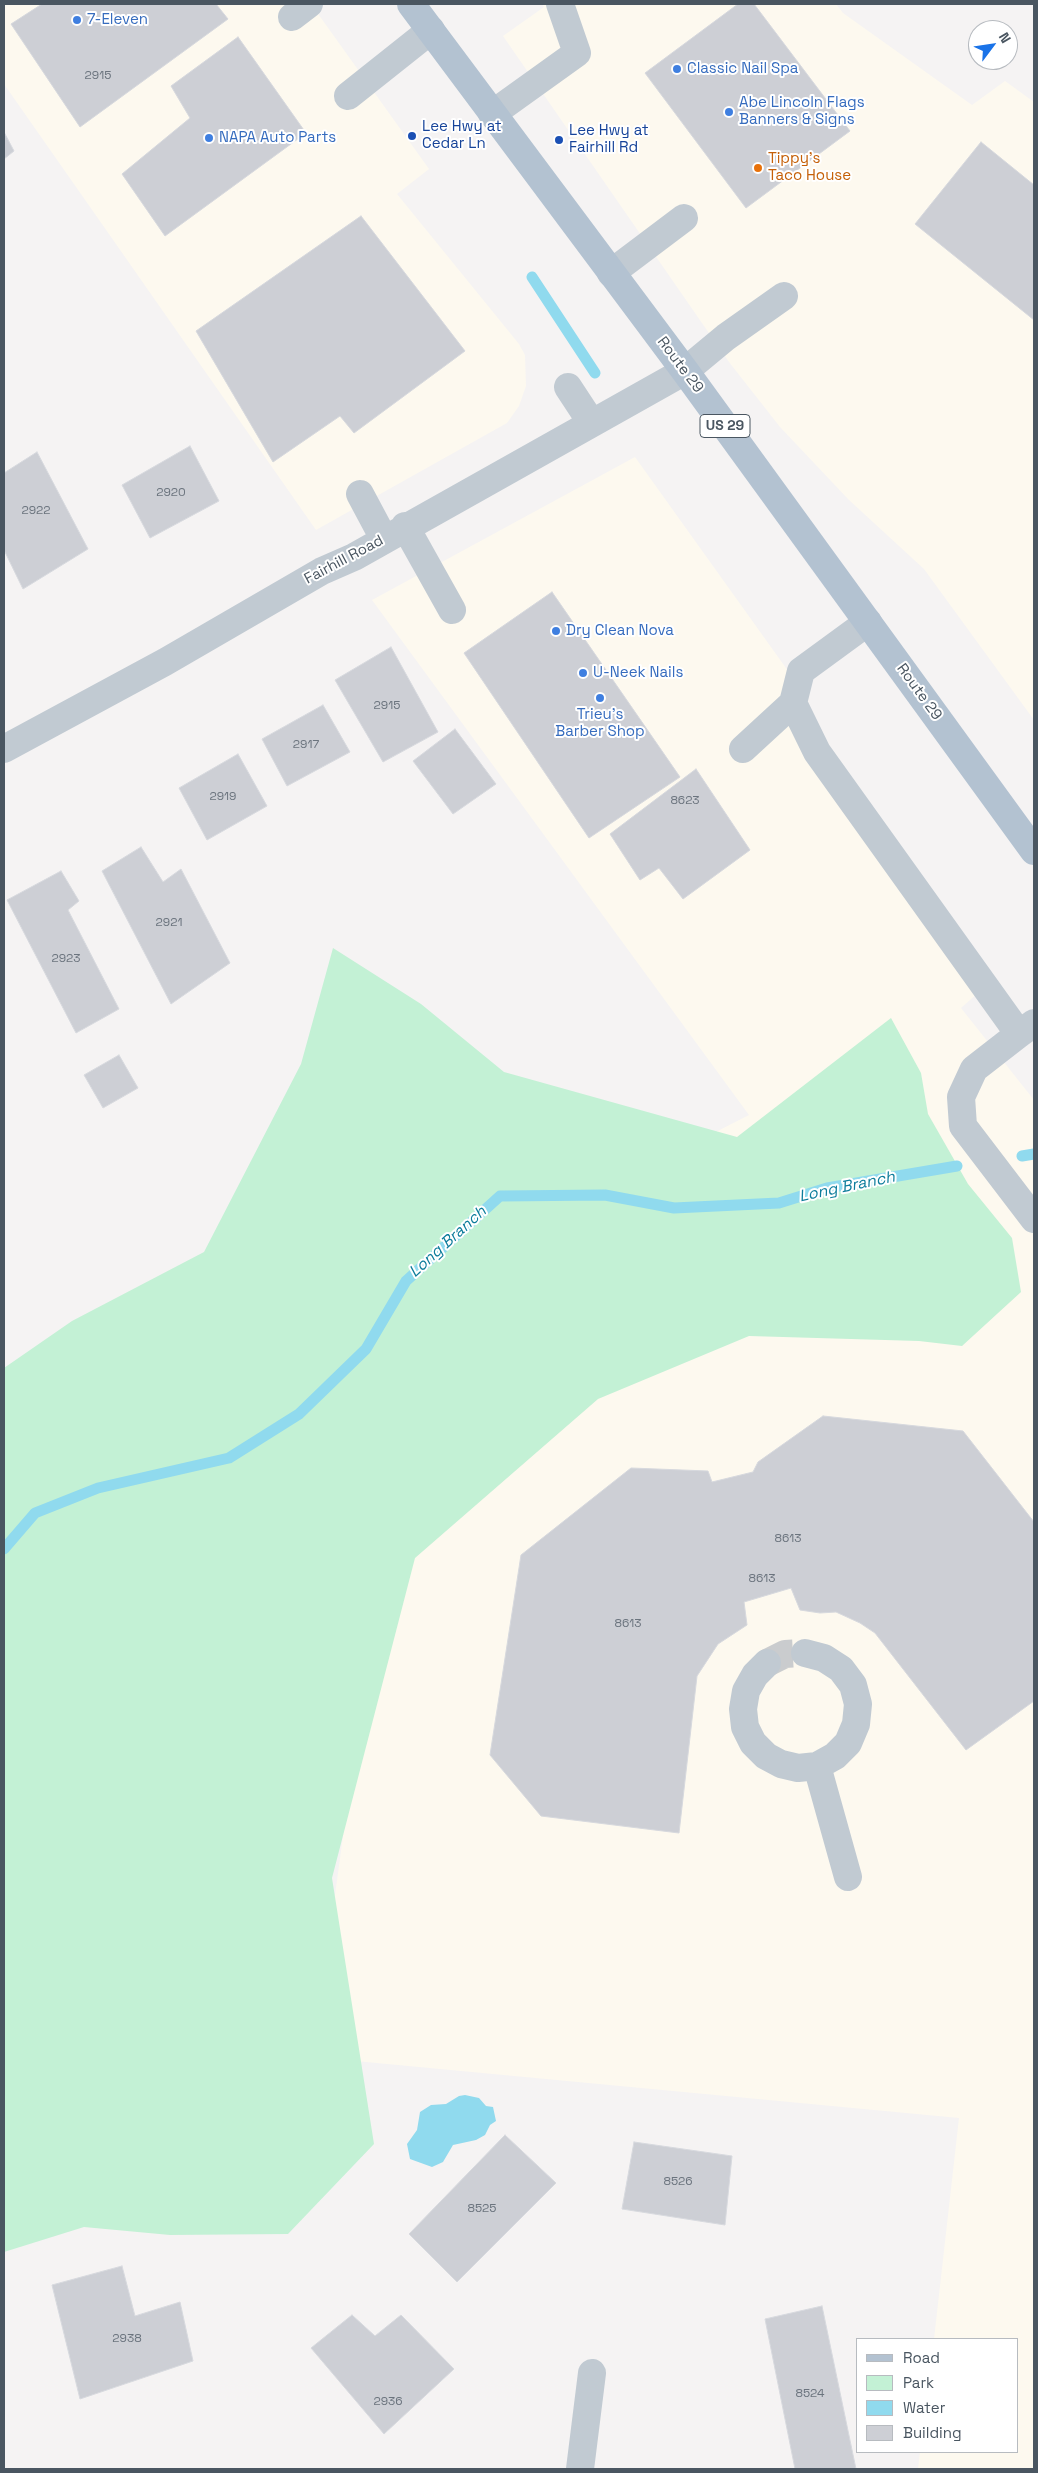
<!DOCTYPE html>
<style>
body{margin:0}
#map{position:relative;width:1038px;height:2473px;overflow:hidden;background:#f5f3f3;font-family:"Space Grotesk",sans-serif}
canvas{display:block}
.frame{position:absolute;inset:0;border:5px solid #4a5661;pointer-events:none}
.legend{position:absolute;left:856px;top:2338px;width:162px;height:115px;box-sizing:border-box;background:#fff;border:1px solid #b7bbc0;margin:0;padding:6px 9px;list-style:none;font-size:15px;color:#4a5661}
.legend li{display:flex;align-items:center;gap:10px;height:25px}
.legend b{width:25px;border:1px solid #b7bbc0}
.north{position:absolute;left:968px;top:20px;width:50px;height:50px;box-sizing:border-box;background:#fff;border:1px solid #b7bbc0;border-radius:50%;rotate:59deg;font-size:14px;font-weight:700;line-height:20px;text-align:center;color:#4a5661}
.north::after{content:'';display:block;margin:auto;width:18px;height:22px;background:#1a73e8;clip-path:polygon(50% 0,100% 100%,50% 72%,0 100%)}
</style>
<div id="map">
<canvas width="1038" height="2473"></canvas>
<div class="frame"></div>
<ul class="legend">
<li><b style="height:6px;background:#b3c2d1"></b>Road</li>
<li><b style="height:14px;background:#c3f1d5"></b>Park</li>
<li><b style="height:14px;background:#90daee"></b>Water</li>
<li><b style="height:14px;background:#cdcfd5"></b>Building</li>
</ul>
<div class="north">N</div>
</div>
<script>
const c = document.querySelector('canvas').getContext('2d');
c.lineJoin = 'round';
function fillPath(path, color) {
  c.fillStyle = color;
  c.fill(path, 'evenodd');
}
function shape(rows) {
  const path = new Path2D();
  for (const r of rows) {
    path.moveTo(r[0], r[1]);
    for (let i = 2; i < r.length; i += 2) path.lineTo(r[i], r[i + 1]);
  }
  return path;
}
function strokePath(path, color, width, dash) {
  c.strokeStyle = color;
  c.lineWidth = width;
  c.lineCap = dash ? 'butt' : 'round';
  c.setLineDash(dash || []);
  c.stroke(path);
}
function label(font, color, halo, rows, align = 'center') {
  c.font = font + ' "Space Grotesk",sans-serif';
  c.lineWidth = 4;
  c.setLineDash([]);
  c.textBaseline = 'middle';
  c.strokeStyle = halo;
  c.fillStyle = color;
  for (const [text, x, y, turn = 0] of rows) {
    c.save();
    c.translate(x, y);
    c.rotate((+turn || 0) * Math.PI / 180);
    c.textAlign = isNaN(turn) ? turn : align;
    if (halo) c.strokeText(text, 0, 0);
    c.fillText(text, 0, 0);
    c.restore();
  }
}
fillPath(shape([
 [4,4,311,4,429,169,397,194,519,344,525,355,526,386,519,406,507,423,316,530,4,84],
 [542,4,836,4,843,13,972,105,1005,81,1034,102,1034,720,924,569,849,500,780,427,729,362,503,36,544,7],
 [635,457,801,689,782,704,987,985,961,1008,1034,1100,1034,2469,918,2469,920,2452,1017,2452,1017,2339,934,2339,959,2118,313,2057,418,1284,749,1115,372,600]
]), '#fdf9ef');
fillPath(shape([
 [333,948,421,1004,504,1072,737,1137,891,1018,921,1073,928,1114,968,1184,1012,1238,1021,1292,962,1346,919,1341,749,1336,598,1399,415,1558,332,1878,374,2144,288,2234,170,2235,84,2227,4,2252,4,1368,72,1321,204,1252,301,1064]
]), '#c3f1d5');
fillPath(shape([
 [465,2095,479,2098,486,2106,493,2107,496,2121,490,2125,485,2135,476,2140,453,2145,443,2162,432,2167,410,2159,407,2144,417,2130,420,2112,431,2105,446,2104,459,2096]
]), '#90daee');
strokePath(shape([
 [532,277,595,373],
 [1022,1156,1034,1154],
 [4,1549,35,1513,98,1488,229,1458,299,1414,366,1349,406,1281,500,1196,605,1195,674,1208,779,1203,827,1188,957,1166]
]), '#90daee', 11);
const building = shape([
 [42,4,216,4,228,19,80,127,11,24,42,4],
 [738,4,754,4,850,131,746,208,645,73,738,4],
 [238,37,306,133,165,236,122,174,190,118,171,86,238,37],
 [4,132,14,151,4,159,4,132],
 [981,142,1034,185,1034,320,915,224,981,142],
 [361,216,465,351,354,433,340,416,273,462,196,331,361,216],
 [190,446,219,501,150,538,122,485,190,446],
 [37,452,88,549,23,589,4,550,4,473,37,452],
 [552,592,680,777,589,838,464,653,552,592],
 [391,647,438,732,383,762,335,680,391,647],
 [323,705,350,752,287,786,262,739,323,705],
 [455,729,496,784,453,814,413,761,455,729],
 [238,754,267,806,207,840,179,788,238,754],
 [696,769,750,850,683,899,659,868,640,880,610,834,696,769],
 [141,847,163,882,181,869,230,963,171,1004,102,871,141,847],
 [61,871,79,901,68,910,119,1009,76,1033,7,900,61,871],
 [119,1055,138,1088,103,1108,84,1075,119,1055],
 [823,1416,963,1431,1034,1522,1034,1701,966,1750,875,1633,860,1623,836,1612,820,1613,800,1610,791,1588,744,1602,747,1625,718,1644,697,1676,679,1833,541,1816,490,1755,521,1555,631,1468,708,1471,712,1482,753,1472,758,1462,823,1416],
 [505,2135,556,2183,457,2282,409,2234,505,2135],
 [634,2142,732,2156,725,2225,622,2209,634,2142],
 [122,2266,135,2316,180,2302,193,2361,80,2399,52,2285,122,2266],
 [822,2306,856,2469,795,2469,765,2319,822,2306],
 [352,2315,375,2336,401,2315,454,2369,384,2434,311,2348,352,2315]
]);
fillPath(building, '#cdcfd5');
strokePath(building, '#d7d9de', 1);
strokePath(shape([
 [767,1663,785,1654,805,1653]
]), '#caccce', 28, [28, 14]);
strokePath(shape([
 [292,17,309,4],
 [348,96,431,30],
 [492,114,577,53,560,4],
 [611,273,684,218],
 [568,387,591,422],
 [360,494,384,539],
 [405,526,452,610],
 [868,622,801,671,793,703,817,752,1019,1034,1034,1023],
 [4,749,165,662,322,571,354,557,685,371,726,337,784,296],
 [743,749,793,703],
 [1019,1034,974,1069,961,1097,963,1126,1034,1219],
 [767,1663,755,1675,746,1691,743,1709,745,1727,753,1743,766,1756,781,1764,798,1768,817,1766,835,1756,848,1743,856,1724,858,1704,853,1685,841,1669,824,1658,805,1653],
 [817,1766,848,1877],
 [580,2469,592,2373]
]), '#c1cad2', 28);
strokePath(shape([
 [411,4,685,371,1034,851]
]), '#b3c2d1', 28);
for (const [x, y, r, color] of [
 [77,20,5,"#3f7fe0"],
 [677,69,5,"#3f7fe0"],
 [729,112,5,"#3f7fe0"],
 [412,136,5,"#1a4fb4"],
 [209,138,5,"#3f7fe0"],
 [559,140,5,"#1a4fb4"],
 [758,168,5,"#e8710a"],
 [556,631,5,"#3f7fe0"],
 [583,673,5,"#3f7fe0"],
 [600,698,5,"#3f7fe0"]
]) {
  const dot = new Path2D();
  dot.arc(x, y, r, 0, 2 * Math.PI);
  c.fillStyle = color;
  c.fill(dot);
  strokePath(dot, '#fff', 2);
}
label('12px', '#6b747e', null, [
 ["2915",98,76],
 ["2920",171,493],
 ["2922",36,511],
 ["2915",387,706],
 ["2917",306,745],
 ["2919",223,797],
 ["8623",685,801],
 ["2921",169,923],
 ["2923",66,959],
 ["8613",788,1539],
 ["8613",762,1579],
 ["8613",628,1624],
 ["8526",678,2182],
 ["8525",482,2209],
 ["2938",127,2339],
 ["8524",810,2394],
 ["2936",388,2402]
]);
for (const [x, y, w] of [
 [725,426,50]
]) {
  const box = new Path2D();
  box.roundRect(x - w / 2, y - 11.5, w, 23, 4);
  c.fillStyle = '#fff';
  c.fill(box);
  strokePath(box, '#4a5661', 1);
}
label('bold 14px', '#4a5661', null, [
 ["US 29",725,426]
]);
label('15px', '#366cbe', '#fff', [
 ["7-Eleven",87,20],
 ["Classic Nail Spa",687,69],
 ["Abe Lincoln Flags",739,103],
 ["Banners & Signs",739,120],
 ["NAPA Auto Parts",219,138],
 ["Dry Clean Nova",566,631],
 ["U-Neek Nails",593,673],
 ["Trieu's",600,715,"center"],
 ["Barber Shop",600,732,"center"]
], 'left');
label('15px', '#164399', '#fff', [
 ["Lee Hwy at",422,127],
 ["Cedar Ln",422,144],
 ["Lee Hwy at",569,131],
 ["Fairhill Rd",569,148]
], 'left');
label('15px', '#c56008', '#fff', [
 ["Tippy's",768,159],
 ["Taco House",768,176]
], 'left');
label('15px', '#4a5661', '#fff', [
 ["Route 29",680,365,53],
 ["Fairhill Road",344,560,-28],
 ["Route 29",919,692,54]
]);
label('italic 16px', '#0c7c9b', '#fff', [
 ["Long Branch",847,1187,-12],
 ["Long Branch",448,1242,-42]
]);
</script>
